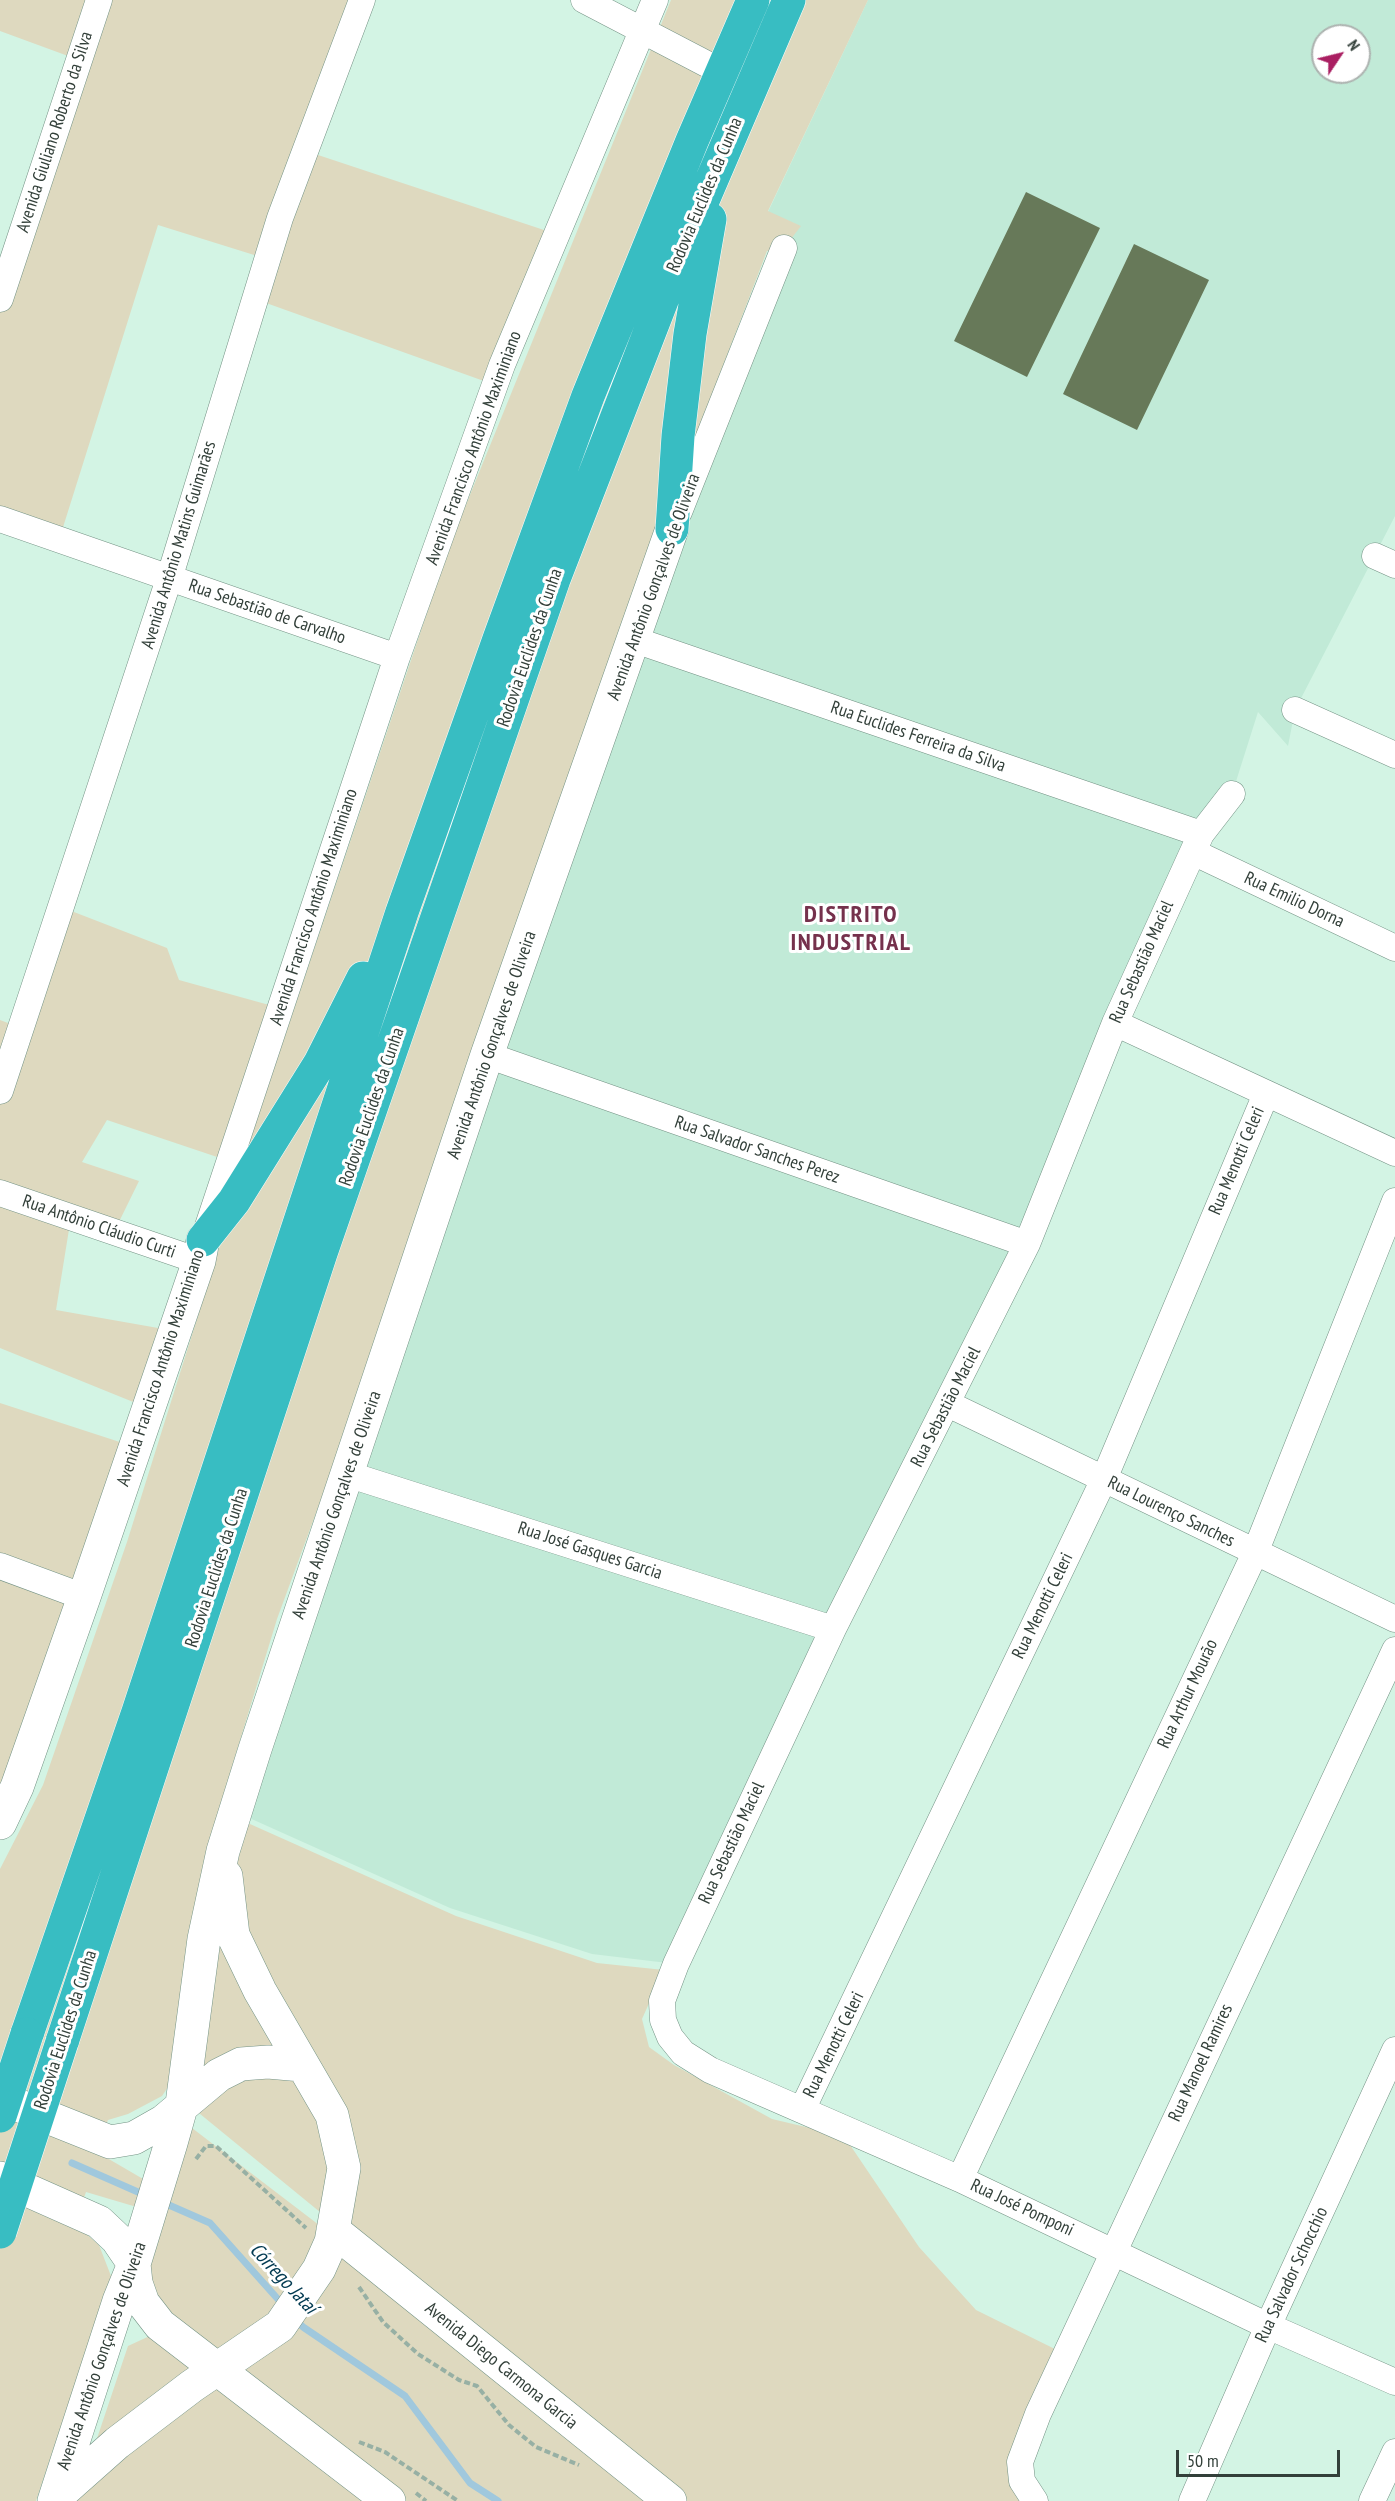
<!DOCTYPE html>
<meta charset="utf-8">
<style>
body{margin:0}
#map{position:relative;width:1395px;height:2501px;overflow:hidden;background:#d3f4e4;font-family:"PT Sans Narrow",sans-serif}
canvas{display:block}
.north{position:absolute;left:1311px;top:24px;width:60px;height:60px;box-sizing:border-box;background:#fff;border:2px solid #adb3b0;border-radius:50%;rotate:55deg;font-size:16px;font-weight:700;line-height:24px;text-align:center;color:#33403a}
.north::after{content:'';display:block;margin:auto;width:21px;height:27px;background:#aa1f62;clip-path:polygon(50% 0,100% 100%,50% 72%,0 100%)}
.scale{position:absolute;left:1176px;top:2450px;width:164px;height:27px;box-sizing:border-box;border:3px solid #33403a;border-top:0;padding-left:8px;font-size:18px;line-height:21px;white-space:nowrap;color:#33403a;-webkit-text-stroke:4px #fff;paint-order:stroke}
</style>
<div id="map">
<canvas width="1395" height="2501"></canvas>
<div class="north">N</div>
<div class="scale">50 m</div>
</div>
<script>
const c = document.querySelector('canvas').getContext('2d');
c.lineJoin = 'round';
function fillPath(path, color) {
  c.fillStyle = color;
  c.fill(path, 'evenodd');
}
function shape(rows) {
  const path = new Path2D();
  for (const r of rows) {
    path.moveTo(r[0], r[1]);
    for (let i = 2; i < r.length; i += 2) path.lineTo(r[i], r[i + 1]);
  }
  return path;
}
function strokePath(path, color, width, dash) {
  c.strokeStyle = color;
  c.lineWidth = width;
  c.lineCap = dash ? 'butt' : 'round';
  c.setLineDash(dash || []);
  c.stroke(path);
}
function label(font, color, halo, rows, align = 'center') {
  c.font = font + ' "PT Sans Narrow",sans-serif';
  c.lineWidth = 6;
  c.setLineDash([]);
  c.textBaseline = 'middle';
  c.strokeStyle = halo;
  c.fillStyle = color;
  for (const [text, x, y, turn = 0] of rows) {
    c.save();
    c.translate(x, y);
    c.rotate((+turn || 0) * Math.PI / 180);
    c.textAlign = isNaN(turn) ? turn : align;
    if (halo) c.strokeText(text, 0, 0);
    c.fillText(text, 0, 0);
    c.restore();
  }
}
fillPath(shape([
 [868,0,1395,0,1395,516,1295,710,1288,746,1258,712,1232,794,1027,1244,676,1964,592,1954,450,1908,236,1812,784,248,800,226,768,212],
 [1323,36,1359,36,1359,72,1323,72]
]), '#c1ead7');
fillPath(shape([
 [0,0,362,0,306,151,556,234,495,385,255,299,267,259,158,225,59,540,0,519,0,293,79,60,0,31],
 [671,0,868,0,768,211,801,226,784,248,767,251,613,653,362,1388,277,1619,210,1839,172,2081,162,2096,128,2114,108,2120,95,2151,150,2183,140,2208,86,2192,75,2224,99,2245,111,2276,36,2501,0,2501,0,1869,43,1785,127,1542,234,1201,246,1152,450,544],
 [61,907,167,948,179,980,280,1008,229,1161,107,1120,82,1162,139,1181,114,1232,71,1217,56,1310,175,1331,148,1408,0,1348,0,1020,21,1028],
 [0,1403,135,1447,0,1823],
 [241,1820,456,1916,597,1963,664,1970,642,2019,649,2047,674,2065,772,2119,844,2136,919,2247,976,2310,1065,2354,1020,2462,1035,2501,402,2501,144,2294,151,2239,192,2128,463,2335,463,2329,194,2109,210,1947],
 [154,2334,371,2501,76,2501,128,2346]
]), '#ded9bf');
strokePath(shape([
 [72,2163,147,2196],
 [162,2202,210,2223,284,2306],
 [295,2319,303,2327,405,2396,470,2483,498,2501]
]), '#a0c8dd', 7);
fillPath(shape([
 [1026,192,1100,228,1027,377,954,341],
 [1134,244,1209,280,1137,430,1063,394]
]), '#677959');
const street = shape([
 [584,0,722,72],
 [0,299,99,0],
 [679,512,784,248],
 [0,519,397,657],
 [1375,556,1395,565],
 [635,640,1201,834],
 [1295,710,1395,755],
 [1232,794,1201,834,1115,1023,1027,1244,833,1629,676,1964,662,2001,663,2020,670,2037,683,2053,710,2070,960,2179,1268,2326,1395,2382],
 [1193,852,1395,948],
 [1115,1023,1395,1153],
 [487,1055,1027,1244],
 [0,1091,169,579,280,218,362,0],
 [0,1193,199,1261],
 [208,1226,397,657,502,365,655,0],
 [948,1404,1395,1619],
 [347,1474,833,1629],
 [0,1566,84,1597],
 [802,2110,1104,1479,1266,1094],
 [960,2179,1255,1553,1395,1201],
 [1035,2501,1022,2481,1020,2462,1038,2414,1395,1650],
 [1192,2501,1268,2326,1395,2050],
 [1372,2501,1395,2452]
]);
const secondary = shape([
 [0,1823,17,1787,84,1597,199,1261,203,1240],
 [0,2098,110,2142,134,2138,164,2121,219,2075,241,2064,268,2062,302,2065],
 [0,2178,99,2222,117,2239,134,2264,136,2283,143,2303,160,2325,389,2501],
 [333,2230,670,2501],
 [55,2498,117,2443,192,2386,280,2326,319,2269,331,2242,344,2168,332,2115,260,1991,233,1935,226,1876],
 [54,2501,119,2301,134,2264,171,2143,182,2104,204,1939,223,1851,255,1749,487,1055,672,529]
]);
const highway = shape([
 [672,529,678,436,690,334,710,219],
 [203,1240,234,1201,320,1063,363,978],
 [27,2034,138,1712,402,912,499,639,588,396,692,141,753,0],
 [62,2042,321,1253,554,579,680,254,789,0]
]);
strokePath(street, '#749385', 27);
strokePath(secondary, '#749385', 34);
strokePath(highway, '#fff', 34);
strokePath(shape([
 [196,2159,206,2146,216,2146,306,2228],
 [359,2287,383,2322,418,2354,459,2380,477,2386,509,2425,536,2447,579,2465],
 [359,2442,385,2452,458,2501],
 [416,2493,426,2501]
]), '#97b0a4', 4, [6, 3]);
strokePath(street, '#fff', 26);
strokePath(secondary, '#fff', 33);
strokePath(highway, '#38bdc2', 33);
const highwayBridge = shape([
 [0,2116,27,2034],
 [0,2232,62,2042]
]);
strokePath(highwayBridge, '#fff', 34, []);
strokePath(highwayBridge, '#38bdc2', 33);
label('18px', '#33403a', '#fff', [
 ["Avenida Giuliano Roberto da Silva",55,132,-72],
 ["Rodovia Euclides da Cunha",705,195,-67],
 ["Avenida Francisco Antônio Maximiniano",474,448,-70],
 ["Avenida Antônio Matins Guimarães",179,545,-73],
 ["Avenida Antônio Gonçalves de Oliveira",654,587,-70],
 ["Rua Sebastião de Carvalho",267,612,19],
 ["Rodovia Euclides da Cunha",530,648,-71],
 ["Rua Euclides Ferreira da Silva",918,737,19],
 ["Rua Emilio Dorna",1294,900,25],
 ["Avenida Francisco Antônio Maximiniano",314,907,-72],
 ["Rua Sebastião Maciel",1142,962,-66],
 ["Avenida Antônio Gonçalves de Oliveira",492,1045,-71],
 ["Rodovia Euclides da Cunha",372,1107,-71],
 ["Rua Salvador Sanches Perez",757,1150,19],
 ["Rua Menotti Celeri",1237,1161,-67],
 ["Rua Antônio Cláudio Curti",99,1227,19],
 ["Avenida Francisco Antônio Maximiniano",161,1368,-72],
 ["Rua Sebastião Maciel",946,1407,-63],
 ["Avenida Antônio Gonçalves de Oliveira",337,1505,-71],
 ["Rua Lourenço Sanches",1171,1512,26],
 ["Rua José Gasques Garcia",590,1551,18],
 ["Rodovia Euclides da Cunha",217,1568,-72],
 ["Rua Menotti Celeri",1043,1606,-64],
 ["Rua Arthur Mourão",1188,1694,-65],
 ["Rua Sebastião Maciel",732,1843,-65],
 ["Rodovia Euclides da Cunha",66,2030,-72],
 ["Rua Menotti Celeri",834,2045,-64],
 ["Rua Manoel Ramires",1201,2063,-65],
 ["Rua José Pomponi",1022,2208,25],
 ["Rua Salvador Schocchio",1292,2275,-65],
 ["Avenida Antônio Gonçalves de Oliveira",102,2356,-71],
 ["Avenida Diego Carmona Garcia",501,2366,39]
]);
label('italic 20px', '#023a51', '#fff', [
 ["Córrego Jataí",283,2279,47]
]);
c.letterSpacing = '1.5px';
label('bold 24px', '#75314c', '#fff', [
 ["DISTRITO",851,915],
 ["INDUSTRIAL",851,943]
]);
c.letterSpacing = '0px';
</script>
